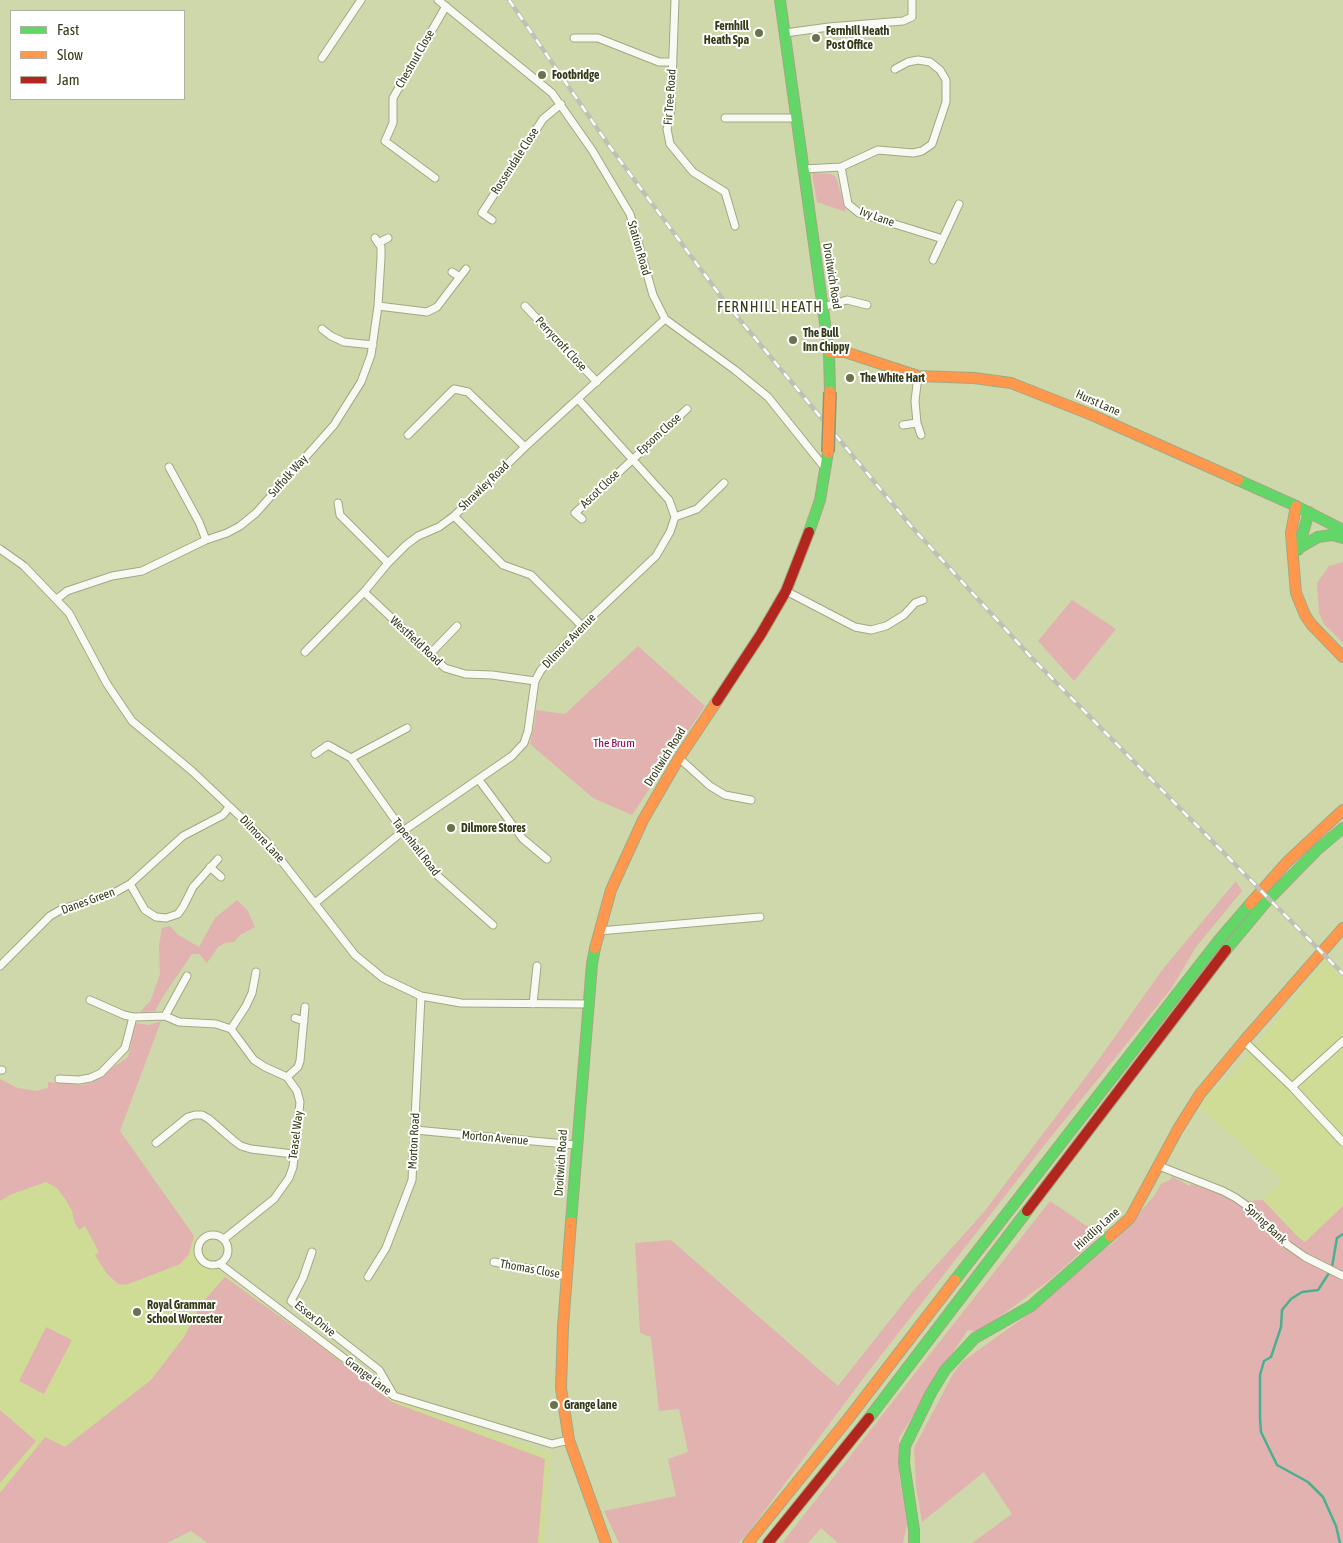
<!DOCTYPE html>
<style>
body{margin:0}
#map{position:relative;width:1343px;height:1543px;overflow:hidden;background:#cfd8aa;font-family:"Asap Condensed",sans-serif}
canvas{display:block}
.legend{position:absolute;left:10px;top:10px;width:175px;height:90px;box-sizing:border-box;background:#fff;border:1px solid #afb1a3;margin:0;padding:6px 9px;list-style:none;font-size:15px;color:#363c19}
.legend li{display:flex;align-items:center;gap:10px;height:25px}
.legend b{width:25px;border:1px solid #afb1a3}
</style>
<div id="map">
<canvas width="1343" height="1543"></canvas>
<ul class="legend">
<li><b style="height:6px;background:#63d668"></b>Fast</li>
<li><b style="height:6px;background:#ff974d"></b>Slow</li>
<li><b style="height:6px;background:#b3261e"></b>Jam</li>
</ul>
</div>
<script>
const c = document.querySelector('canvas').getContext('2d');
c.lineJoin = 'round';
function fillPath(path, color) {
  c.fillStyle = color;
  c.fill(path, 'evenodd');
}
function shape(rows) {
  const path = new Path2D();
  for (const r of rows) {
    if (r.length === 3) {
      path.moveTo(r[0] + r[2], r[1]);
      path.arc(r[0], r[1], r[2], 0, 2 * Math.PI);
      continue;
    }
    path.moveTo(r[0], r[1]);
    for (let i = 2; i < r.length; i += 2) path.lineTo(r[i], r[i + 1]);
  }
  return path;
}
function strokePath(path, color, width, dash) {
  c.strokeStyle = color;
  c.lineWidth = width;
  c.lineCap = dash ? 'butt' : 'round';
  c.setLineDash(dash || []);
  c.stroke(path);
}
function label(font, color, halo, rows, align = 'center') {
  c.font = font + ' "Asap Condensed",sans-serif';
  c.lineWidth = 4;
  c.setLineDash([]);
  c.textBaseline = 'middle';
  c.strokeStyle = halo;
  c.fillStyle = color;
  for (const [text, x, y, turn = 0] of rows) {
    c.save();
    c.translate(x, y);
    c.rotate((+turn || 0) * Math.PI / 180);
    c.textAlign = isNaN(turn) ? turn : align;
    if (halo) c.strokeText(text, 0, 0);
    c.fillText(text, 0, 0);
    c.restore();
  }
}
fillPath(shape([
 [1325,960,1343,979,1343,1206,1305,1242,1298,1237,1263,1200,1282,1180,1198,1106,1220,1083,1236,1072,1260,1040],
 [0,1079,18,1088,36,1091,48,1088,119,1131,222,1274,393,1399,551,1454,543,1543,208,1543,191,1531,167,1543,0,1543]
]), '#cfdc95');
fillPath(shape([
 [812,173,831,174,836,177,846,212,817,202],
 [1343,562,1343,643,1324,624,1319,613,1317,583,1329,566],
 [1072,600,1116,629,1074,681,1038,641],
 [638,646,705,706,632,815,593,798,530,744,535,722,536,710,565,714],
 [1236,881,1242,891,1196,947,1171,989,1050,1138,865,1376,748,1533,738,1543,619,1543,604,1511,676,1496,668,1459,688,1452,679,1409,659,1411,651,1337,640,1333,635,1243,671,1240,838,1386,913,1291,984,1212,1094,1066,1163,969],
 [237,900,248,911,255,927,240,935,234,942,225,943,218,947,207,963,199,954,192,954,164,995,155,1011,140,1012,146,1005,150,1002,160,974,159,945,162,928,170,926,178,935,199,947,215,918],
 [161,1021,120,1131,194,1236,189,1254,180,1264,126,1285,118,1284,107,1274,95,1255,99,1252,85,1226,79,1230,74,1221,72,1211,66,1200,57,1188,46,1182,12,1194,0,1201,0,1079,18,1088,36,1091,48,1088,48,1082,81,1085,91,1083,128,1057,136,1023,149,1025],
 [1172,1176,1189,1186,1191,1184,1220,1193,1237,1202,1244,1210,1249,1201,1263,1200,1298,1237,1305,1242,1343,1206,1343,1274,1340,1279,1343,1281,1343,1543,972,1543,1012,1514,984,1472,922,1522,916,1486,914,1448,953,1374,963,1361,1032,1312,1064,1280,1114,1242,1154,1196,1161,1184,1170,1180],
 [1050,1201,1100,1235,1052,1278,979,1332,968,1330,953,1352,899,1438,899,1476,907,1524,903,1543,838,1543,821,1528,808,1543,782,1543],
 [225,1277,323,1348,392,1402,545,1459,538,1543,208,1543,191,1531,167,1543,0,1543,0,1493,45,1437,65,1447,151,1380,184,1337,202,1303],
 [46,1327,72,1340,44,1394,19,1381],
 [0,1410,36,1441,0,1483]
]), '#e1b2af');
strokePath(shape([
 [1332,1267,1337,1238,1343,1234],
 [1329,1273,1318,1290,1302,1292,1291,1299,1282,1310,1281,1327,1271,1357,1264,1361,1260,1375,1260,1418,1261,1432,1277,1465,1308,1482,1323,1497,1336,1526,1340,1543]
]), '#4bb092', 2.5);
const street = shape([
 [438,0,552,93,592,150,630,214,653,295,665,319,735,370,768,397,825,468],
 [675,0,671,109,667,129,670,144,693,172,725,192,735,226],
 [785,33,829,27,903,21,912,17,912,0],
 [574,38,598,38,659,62,673,62],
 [322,58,361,0],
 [725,118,796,118],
 [841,167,848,204,859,213,943,239],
 [804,169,841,167,878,150,913,153,922,151,932,144,946,102,946,80,940,70,930,62,918,60,908,62,895,69],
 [435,178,385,141,393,123,393,98,446,6],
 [492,220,482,213,543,119,561,104],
 [378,243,388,238],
 [933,260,959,204],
 [452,272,460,277],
 [378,306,427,312,437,307,466,269],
 [525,306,597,382],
 [823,307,847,300,867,305],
 [322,329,331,336,344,342,373,345],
 [917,423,915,401,918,376],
 [903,425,917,423,921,435],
 [408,435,454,389,468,392,525,447],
 [169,467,199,522,206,540],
 [338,503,340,515,388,563],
 [454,516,503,565,531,575,582,626],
 [675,517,697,509,724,483],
 [582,519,575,513,687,409],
 [0,549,24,566,69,613,107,684,132,721,192,771,266,841,355,955,383,978,421,996,461,1003,588,1004],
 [786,591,855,627,871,630,886,626,904,615,915,603,923,600],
 [364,592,445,668,465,674,492,675,535,681],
 [57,599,67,591,112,576,142,571,206,540,227,533,240,526,256,513,334,425,361,382,371,355,378,306,381,258,381,247,375,238],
 [305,652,364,592,388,563,406,545,418,536,439,527,454,516,525,447,665,319],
 [430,654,457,626],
 [315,754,328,745,351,758,407,728],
 [351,758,403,831,438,876,493,925],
 [679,758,710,786,725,795,751,800],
 [479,780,523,839,547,859],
 [210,867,221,877],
 [130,884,145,910,156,917,166,918,178,914,183,907,193,887,218,859],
 [315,903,403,831,512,756,524,743,528,731,535,681,541,670,582,626,656,556,670,532,675,517,669,500,578,399],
 [599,931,760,917],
 [0,966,50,916,62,909,114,893,130,884,183,836,223,815,229,807],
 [90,1000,124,1015,133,1017,165,1016,179,1022,216,1024,231,1029,254,1060,265,1067,287,1077,297,1091,300,1102,293,1167,289,1178,274,1199,224,1239],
 [533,1004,537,966],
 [165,1016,187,976],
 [295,1018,304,1021],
 [231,1029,246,1006,252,993,256,972],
 [1244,1041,1292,1087,1343,1142],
 [0,1070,2,1070],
 [287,1077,298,1067,300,1061,305,1007],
 [59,1079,79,1080,90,1078,101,1073,125,1048,133,1017],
 [1292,1087,1343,1041],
 [415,1130,576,1145],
 [156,1143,188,1117,195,1115,202,1115,209,1119,233,1140,241,1146,251,1149,293,1154],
 [1159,1166,1223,1191,1236,1198,1250,1208,1264,1224,1288,1245,1305,1257,1343,1276],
 [213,1250,15],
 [312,1252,303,1278,291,1301,379,1370,393,1394],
 [494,1262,567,1276],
 [220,1264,394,1396,552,1444,569,1440],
 [368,1277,386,1248,412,1180,421,996]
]);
const fast = shape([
 [780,0,829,352,830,392],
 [1238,480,1296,506,1343,530],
 [809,532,820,500,828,452],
 [1299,548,1318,537,1332,535,1343,538],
 [1298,550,1309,512],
 [1226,950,1266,902,1317,850,1343,828],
 [571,1222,592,964,595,948],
 [955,1280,1219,940,1250,904],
 [869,1418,1027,1211],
 [914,1543,914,1530,904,1463,905,1446,931,1393,945,1370,975,1338,1031,1306,1110,1236]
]);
const slow = shape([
 [829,352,845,352,918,376,974,378,1011,383,1092,415,1238,480],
 [1296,506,1291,533,1296,593,1305,615,1311,624,1343,657],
 [1250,904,1287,862,1343,810],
 [595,948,611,890,643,820,679,758,717,701],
 [571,1222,563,1327,561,1388,569,1440,606,1543],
 [1110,1236,1130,1218,1178,1129,1200,1094,1244,1041,1343,928],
 [748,1543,848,1419,955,1280]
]);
const jam = shape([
 [717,701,761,634,786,591,809,532],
 [1027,1211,1226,950],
 [768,1543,869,1418]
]);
strokePath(street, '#a2a884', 9);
strokePath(fast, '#a2a884', 12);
strokePath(slow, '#a2a884', 12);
strokePath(jam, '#a2a884', 12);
strokePath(street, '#f8f9f2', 7);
strokePath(fast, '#63d668', 10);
strokePath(slow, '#ff974d', 10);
strokePath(jam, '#b3261e', 10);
const rail = shape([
 [509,0,610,147,725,302,911,526,1031,657,1343,974]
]);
strokePath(rail, '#bfc1b4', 4.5);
strokePath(rail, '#fff', 2.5, [8]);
const slowBridge = shape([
 [828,452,830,392]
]);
strokePath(slowBridge, '#909671', 14, []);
strokePath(slowBridge, '#ff974d', 11);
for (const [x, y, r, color] of [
 [759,33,5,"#6c734c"],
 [816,38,5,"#6c734c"],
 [542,75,5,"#6c734c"],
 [793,340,5,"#6c734c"],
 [850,378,5,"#6c734c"],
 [451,828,5,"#6c734c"],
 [137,1312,5,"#6c734c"],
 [554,1405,5,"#6c734c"]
]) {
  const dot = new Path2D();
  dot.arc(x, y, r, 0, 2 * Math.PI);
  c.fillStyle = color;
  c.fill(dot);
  strokePath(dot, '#fff', 2);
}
label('bold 12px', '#363c19', '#fff', [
 ["Fernhill",749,26,"right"],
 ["Heath Spa",749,40,"right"],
 ["Fernhill Heath",826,31],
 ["Post Office",826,45],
 ["Footbridge",552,75],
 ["The Bull",803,333],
 ["Inn Chippy",803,347],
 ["The White Hart",860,378],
 ["Dilmore Stores",461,828],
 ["Royal Grammar",147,1305],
 ["School Worcester",147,1319],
 ["Grange lane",564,1405]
], 'left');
label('12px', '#363c19', '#fff', [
 ["Chestnut Close",415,59,-60],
 ["Fir Tree Road",670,97,-86],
 ["Rossendale Close",515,161,-57],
 ["Ivy Lane",877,217,20],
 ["Station Road",639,248,74],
 ["Droitwich Road",832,276,81],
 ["Perrycroft Close",561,344,47],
 ["Hurst Lane",1098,403,24],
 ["Epsom Close",659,434,-42],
 ["Suffolk Way",288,476,-48],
 ["Shrawley Road",484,486,-44],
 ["Ascot Close",600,489,-44],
 ["Westfield Road",416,641,43],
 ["Dilmore Avenue",569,641,-46],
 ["Droitwich Road",665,757,-58],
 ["Dilmore Lane",262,839,47],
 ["Tapenhall Road",416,847,52],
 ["Danes Green",88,901,-20],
 ["Teasel Way",296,1135,-83],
 ["Morton Avenue",495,1138,5],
 ["Morton Road",414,1141,-87],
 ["Droitwich Road",561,1163,-86],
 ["Spring Bank",1266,1224,43],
 ["Hindlip Lane",1097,1229,-42],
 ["Thomas Close",530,1269,10],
 ["Essex Drive",315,1319,39],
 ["Grange Lane",368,1376,37]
]);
label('12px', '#900350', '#fff', [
 ["The Brum",614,743]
]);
c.letterSpacing = '1px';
label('15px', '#363c19', '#fff', [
 ["FERNHILL HEATH",770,307]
]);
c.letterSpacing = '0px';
</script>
